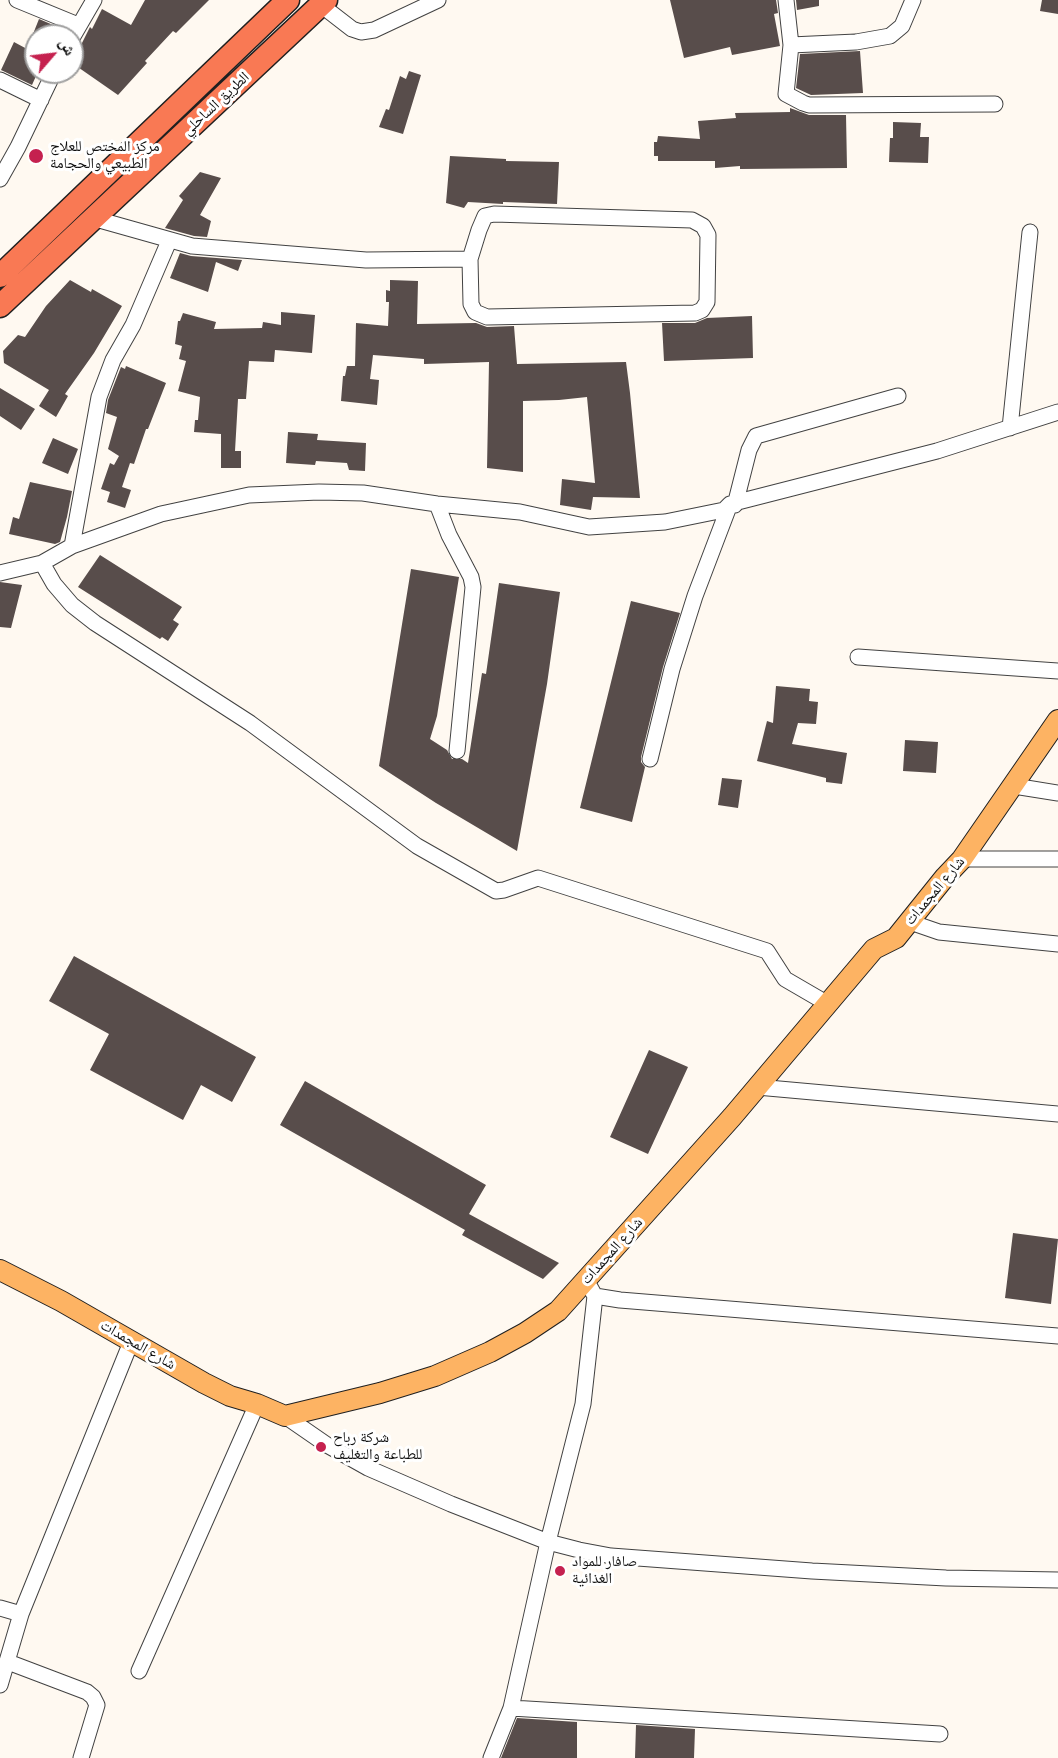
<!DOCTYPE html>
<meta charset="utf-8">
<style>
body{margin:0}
#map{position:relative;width:1058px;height:1758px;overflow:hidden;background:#fff9f1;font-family:"Noto Serif","Noto Naskh Arabic",serif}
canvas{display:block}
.north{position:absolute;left:24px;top:24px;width:60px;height:60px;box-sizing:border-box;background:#fff;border:2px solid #9f9f9f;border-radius:50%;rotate:62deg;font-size:16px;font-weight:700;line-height:24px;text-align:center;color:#0f0f0f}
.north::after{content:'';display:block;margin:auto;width:21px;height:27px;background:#c5214f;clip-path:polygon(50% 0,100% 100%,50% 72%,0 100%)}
</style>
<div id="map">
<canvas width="1058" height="1758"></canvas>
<div class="north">ش</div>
</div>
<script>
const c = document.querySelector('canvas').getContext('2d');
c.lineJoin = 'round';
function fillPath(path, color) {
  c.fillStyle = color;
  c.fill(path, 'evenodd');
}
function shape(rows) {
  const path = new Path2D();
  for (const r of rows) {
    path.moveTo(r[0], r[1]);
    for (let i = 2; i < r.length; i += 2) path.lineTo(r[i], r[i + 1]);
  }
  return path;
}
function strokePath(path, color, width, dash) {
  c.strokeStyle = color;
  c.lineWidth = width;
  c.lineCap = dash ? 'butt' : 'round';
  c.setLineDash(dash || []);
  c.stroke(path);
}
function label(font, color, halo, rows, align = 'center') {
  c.font = font + ' "Noto Serif","Noto Naskh Arabic",serif';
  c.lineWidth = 6;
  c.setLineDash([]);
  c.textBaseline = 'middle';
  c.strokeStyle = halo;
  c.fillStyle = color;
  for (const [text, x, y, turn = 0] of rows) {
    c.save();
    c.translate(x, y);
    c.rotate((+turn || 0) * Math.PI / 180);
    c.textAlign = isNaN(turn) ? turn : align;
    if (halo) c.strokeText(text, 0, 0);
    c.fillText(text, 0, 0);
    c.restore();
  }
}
fillPath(shape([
 [145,0,209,0,176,33,173,31,145,61,147,63,118,95,72,63,90,27,92,29,102,9,131,25],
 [670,0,776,0,778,13,774,14,780,46,732,55,730,47,684,58],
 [796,0,819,0,819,6,797,10],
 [1042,0,1058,0,1058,14,1040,11],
 [39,19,60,28,56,36,36,36,36,76,32,85,1,70,14,42,27,49],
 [860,51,863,93,811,95,796,88,800,54],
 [409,71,421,75,403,134,379,127,386,109,389,110,400,76,406,79],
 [790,108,809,115,846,115,847,168,740,169,740,166,715,168,715,161,658,161,658,156,654,156,654,142,657,142,658,136,700,139,698,121,736,118,735,113,790,112],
 [893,122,921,123,920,137,929,137,928,163,889,162,890,138,893,138],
 [450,156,506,159,506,161,559,162,557,204,503,202,503,204,468,202,464,208,446,203],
 [200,172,221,178,200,215,211,221,207,237,194,236,165,228,183,200,179,196],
 [180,253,191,256,242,260,238,271,216,262,208,292,170,278],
 [70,280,91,292,92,289,122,306,94,353,65,394,68,396,56,417,39,406,49,390,4,363,3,351,18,335,25,337,46,306],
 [390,280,418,281,417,324,476,323,487,327,514,326,517,364,626,362,630,393,640,498,593,497,591,510,560,505,562,479,595,483,587,397,559,400,523,401,523,472,487,468,489,362,424,364,424,359,373,355,370,379,379,380,377,405,341,401,343,376,345,376,347,366,355,366,356,323,388,326,389,302,386,302,386,290,390,291],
 [281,312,315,315,312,353,275,350,274,362,249,361,246,399,238,399,235,451,241,451,241,468,221,468,221,434,194,432,195,420,198,420,200,397,178,391,186,361,179,359,182,346,175,344,178,321,180,321,183,313,216,322,214,329,262,328,263,322,281,325],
 [752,316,753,358,664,361,662,323,695,323,707,318],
 [126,366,166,383,148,429,146,429,134,464,130,463,122,487,131,490,125,508,107,502,110,492,101,489,110,463,114,465,119,456,108,449,117,417,106,413,108,400,121,367,125,369],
 [0,388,35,409,21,430,0,416],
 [288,432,318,434,317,440,366,443,365,471,349,470,347,463,316,461,315,465,286,463],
 [53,438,78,449,68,474,42,463],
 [30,482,72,491,67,517,60,542,55,544,9,534,13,517,19,519],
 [100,555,182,607,173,620,179,624,168,641,162,637,160,639,78,587],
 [411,569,459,577,437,716,430,739,447,750,452,759,462,759,468,763,482,673,486,674,499,583,560,592,547,684,517,851,436,803,379,766],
 [0,582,22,585,11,628,0,627],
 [631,601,680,613,663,667,641,757,641,762,645,767,632,822,580,808],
 [776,686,810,689,809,701,818,702,816,724,798,723,792,744,847,753,842,784,826,782,826,778,757,761,767,721,773,723],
 [905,740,938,742,936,773,903,771],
 [722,778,742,780,738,808,718,805],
 [74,956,256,1057,232,1102,201,1085,183,1120,90,1070,109,1034,49,1001],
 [649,1050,688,1067,648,1154,610,1137],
 [305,1081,486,1185,469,1214,559,1263,543,1279,462,1235,465,1230,280,1125],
 [1013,1233,1058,1239,1051,1304,1005,1298],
 [517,1718,577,1722,577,1758,501,1758],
 [636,1725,695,1729,694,1758,635,1758]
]), '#584d4b');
const minor = shape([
 [17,0,78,25],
 [786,0,791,45,786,94,803,103,809,105,995,104],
 [321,5,352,29,361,32,374,30,438,0],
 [72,38,94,0],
 [791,45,856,42,890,36,902,26,913,0],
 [0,80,41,100],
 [0,179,18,147,54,72],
 [494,214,692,220,703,226,708,235,707,302,702,310,695,313,487,317,475,312,471,304,470,259,479,230,485,216,494,214],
 [96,219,192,246,366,260,470,259],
 [1010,428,1030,232],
 [437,504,449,535,471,577,473,587,457,751],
 [735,505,749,450,756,436,898,396],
 [72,546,99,397,113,360,133,325,169,241],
 [42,563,54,584,72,605,95,623,250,723,417,846,496,891,504,890,538,878,767,951,785,979,828,1004],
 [0,573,42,563,72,546,161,514,249,495,319,492,363,493,437,504,520,512,589,527,665,522,724,510,730,504,937,451,1058,412],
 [858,657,1058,671],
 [650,759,672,669,695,596,730,504],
 [1014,786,1058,793],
 [962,859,1058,859],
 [910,922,939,932,1058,944],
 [757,1087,1058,1114],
 [586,1280,595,1296,620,1300,1058,1336],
 [285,1416,327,1445,368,1468,451,1504,548,1542,579,1550,611,1556,812,1571,946,1578,1058,1580],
 [0,1608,21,1614],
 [8,1662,87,1692,93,1697,97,1705,81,1758],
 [139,1671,257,1404],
 [0,1685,21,1614,131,1342],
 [511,1708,940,1734],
 [491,1758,511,1708,548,1542,583,1404,595,1296]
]);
const major = shape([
 [0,1270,61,1301,204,1383,230,1396,257,1404,285,1416,380,1393,435,1376,490,1352,525,1333,558,1311,732,1117,874,949,896,938,945,877,962,859,1058,720]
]);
const highway = shape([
 [0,276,288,0],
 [0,306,326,0]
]);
strokePath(minor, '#424242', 17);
strokePath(major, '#202020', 22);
strokePath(highway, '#202020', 25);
strokePath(minor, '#fff', 15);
strokePath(major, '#fdb363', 20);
strokePath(highway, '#f97954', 22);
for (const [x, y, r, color] of [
 [36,156,8,"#c5214f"],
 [321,1447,6,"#c5214f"],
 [560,1571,6,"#c5214f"]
]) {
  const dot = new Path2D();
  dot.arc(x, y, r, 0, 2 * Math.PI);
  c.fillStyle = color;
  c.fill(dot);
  strokePath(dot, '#fff', 2);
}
label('15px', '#0f0f0f', '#fff', [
 ["الطريق الساحلي",216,104,-43],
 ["شارع المجمدات",935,891,-50],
 ["شارع المجمدات",612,1251,-48],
 ["شارع المجمدات",138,1345,30]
]);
label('15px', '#0f0f0f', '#fff', [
 ["مركز المختص للعلاج",50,147],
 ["الطبيعي والحجامة",50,164],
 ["شركة رباح",333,1438],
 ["للطباعة والتغليف",333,1455],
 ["صافار للمواد",572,1562],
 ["الغذائية",572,1579]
], 'left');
</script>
